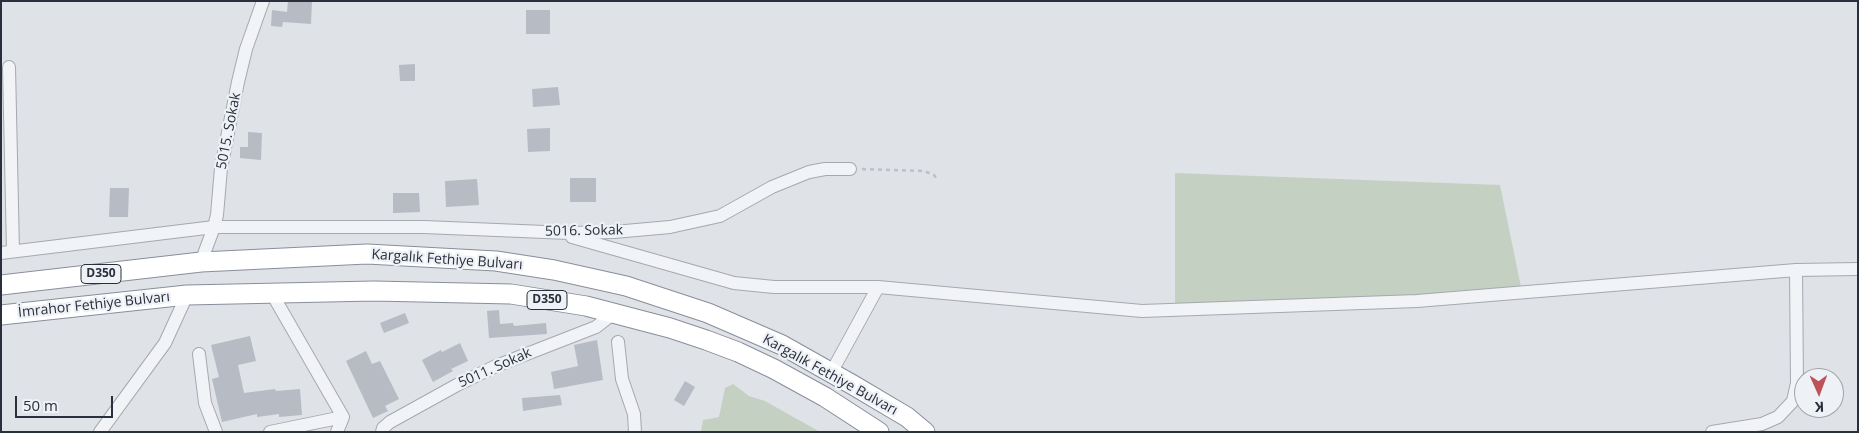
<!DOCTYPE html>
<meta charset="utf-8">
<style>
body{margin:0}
#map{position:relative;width:1859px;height:433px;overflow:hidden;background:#dfe2e7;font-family:"Open Sans",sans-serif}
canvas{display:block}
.frame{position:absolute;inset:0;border:2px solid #2a2f3c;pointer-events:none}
.north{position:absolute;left:1794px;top:368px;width:50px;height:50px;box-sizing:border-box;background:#eef1f5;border:1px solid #a0a3ab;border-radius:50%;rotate:178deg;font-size:14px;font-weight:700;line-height:20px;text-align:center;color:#2a2f3c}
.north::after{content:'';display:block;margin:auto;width:18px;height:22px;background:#bf5159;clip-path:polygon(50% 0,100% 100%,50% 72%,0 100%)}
.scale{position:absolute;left:15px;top:396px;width:98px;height:22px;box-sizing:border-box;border:2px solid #2a2f3c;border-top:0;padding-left:6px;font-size:15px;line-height:18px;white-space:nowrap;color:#2a2f3c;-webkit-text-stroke:4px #eef1f5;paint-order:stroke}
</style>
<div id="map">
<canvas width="1859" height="433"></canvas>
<div class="frame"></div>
<div class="north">K</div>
<div class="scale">50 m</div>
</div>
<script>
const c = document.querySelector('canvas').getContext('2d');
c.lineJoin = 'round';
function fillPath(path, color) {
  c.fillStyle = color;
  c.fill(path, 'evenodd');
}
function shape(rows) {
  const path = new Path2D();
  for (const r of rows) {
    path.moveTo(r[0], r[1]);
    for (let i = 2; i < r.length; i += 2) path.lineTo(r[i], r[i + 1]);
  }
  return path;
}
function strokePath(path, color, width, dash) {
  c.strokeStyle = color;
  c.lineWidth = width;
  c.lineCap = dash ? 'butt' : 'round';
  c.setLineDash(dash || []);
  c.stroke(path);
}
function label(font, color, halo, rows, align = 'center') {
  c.font = font + ' "Open Sans",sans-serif';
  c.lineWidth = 4.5;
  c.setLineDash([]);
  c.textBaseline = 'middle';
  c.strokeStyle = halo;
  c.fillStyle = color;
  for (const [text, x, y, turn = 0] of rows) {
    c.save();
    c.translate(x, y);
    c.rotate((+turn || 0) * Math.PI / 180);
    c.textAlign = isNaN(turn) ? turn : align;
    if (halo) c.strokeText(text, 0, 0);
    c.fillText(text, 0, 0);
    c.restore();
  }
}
fillPath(shape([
 [1175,173,1500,185,1522,292,1175,309],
 [733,384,749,396,765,401,820,432,701,432,703,420,719,417,725,388]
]), '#c4d0c1');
fillPath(shape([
 [288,1,312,1,311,24,283,22,282,27,271,26,272,10,287,12],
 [526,10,550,10,550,34,526,34],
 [415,64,415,81,400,81,399,65],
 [558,87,560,105,533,107,532,89],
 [550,128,550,151,528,152,527,129],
 [248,132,262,133,261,160,240,158,240,147,248,147],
 [570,178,596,178,596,202,570,202],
 [477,179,479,205,446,207,445,181],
 [110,188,129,188,128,217,109,217],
 [393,193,419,193,420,212,393,213],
 [499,310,500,324,513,323,514,326,546,323,547,334,489,338,487,311],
 [405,313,409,323,384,333,380,323],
 [250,336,256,361,238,365,244,393,275,389,276,391,300,389,302,415,279,417,279,414,257,417,257,414,222,422,212,379,219,377,211,345],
 [597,340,603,380,554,389,551,372,578,366,574,345],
 [460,343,468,361,451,369,453,371,433,382,422,360,441,350,442,352],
 [366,351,372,364,380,361,399,399,385,406,388,411,373,418,346,361],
 [685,381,695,387,684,406,674,400],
 [560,395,562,405,523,411,522,398]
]), '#b7bbc3');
const minor = shape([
 [9,67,13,251],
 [572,237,734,283,774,287,878,287],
 [1,253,214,227,424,227,569,233,614,232,670,227,720,216,772,187,809,172,825,169,850,169],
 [201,262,214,227,217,215,221,168,238,82,246,49,263,1],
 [271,292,343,417],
 [618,342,622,379,634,414,635,432],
 [199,354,205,403,216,432],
 [831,373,878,287,1142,311,1417,301,1796,270,1858,269],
 [100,432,165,343,187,295],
 [270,432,343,417],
 [337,432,343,417],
 [382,432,383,428,390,422,457,385,496,366,596,327,614,313],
 [1712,432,1762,424,1778,417,1793,401,1797,383,1796,270]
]);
const highway = shape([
 [1,285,201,262,367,254,496,261,554,270,626,286,708,313,782,345,853,385,907,417,925,432],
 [1,315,187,295,374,291,511,294,586,306,670,328,706,340,738,352,774,369,825,397,879,432]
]);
strokePath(minor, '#a5a9b0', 14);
strokePath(highway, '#888e9c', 21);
strokePath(shape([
 [862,169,924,171,934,175,938,181]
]), '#bdc0c6', 2.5, [4, 4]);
strokePath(minor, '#f1f3f6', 12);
strokePath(highway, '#fff', 19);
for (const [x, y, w] of [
 [101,274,40],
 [547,300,40]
]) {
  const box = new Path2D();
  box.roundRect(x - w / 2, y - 9.5, w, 19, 4);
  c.fillStyle = '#eef1f5';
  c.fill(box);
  strokePath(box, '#2a2f3c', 1);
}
label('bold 12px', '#2a2f3c', null, [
 ["D350",101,274],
 ["D350",547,300]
]);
label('14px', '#2a2f3c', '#eef1f5', [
 ["5015. Sokak",229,131,-79],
 ["5016. Sokak",584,231,-1],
 ["Kargalık Fethiye Bulvarı",447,260,4],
 ["İmrahor Fethiye Bulvarı",94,305,-6],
 ["5011. Sokak",495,368,-24],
 ["Kargalık Fethiye Bulvarı",830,375,29]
]);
</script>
